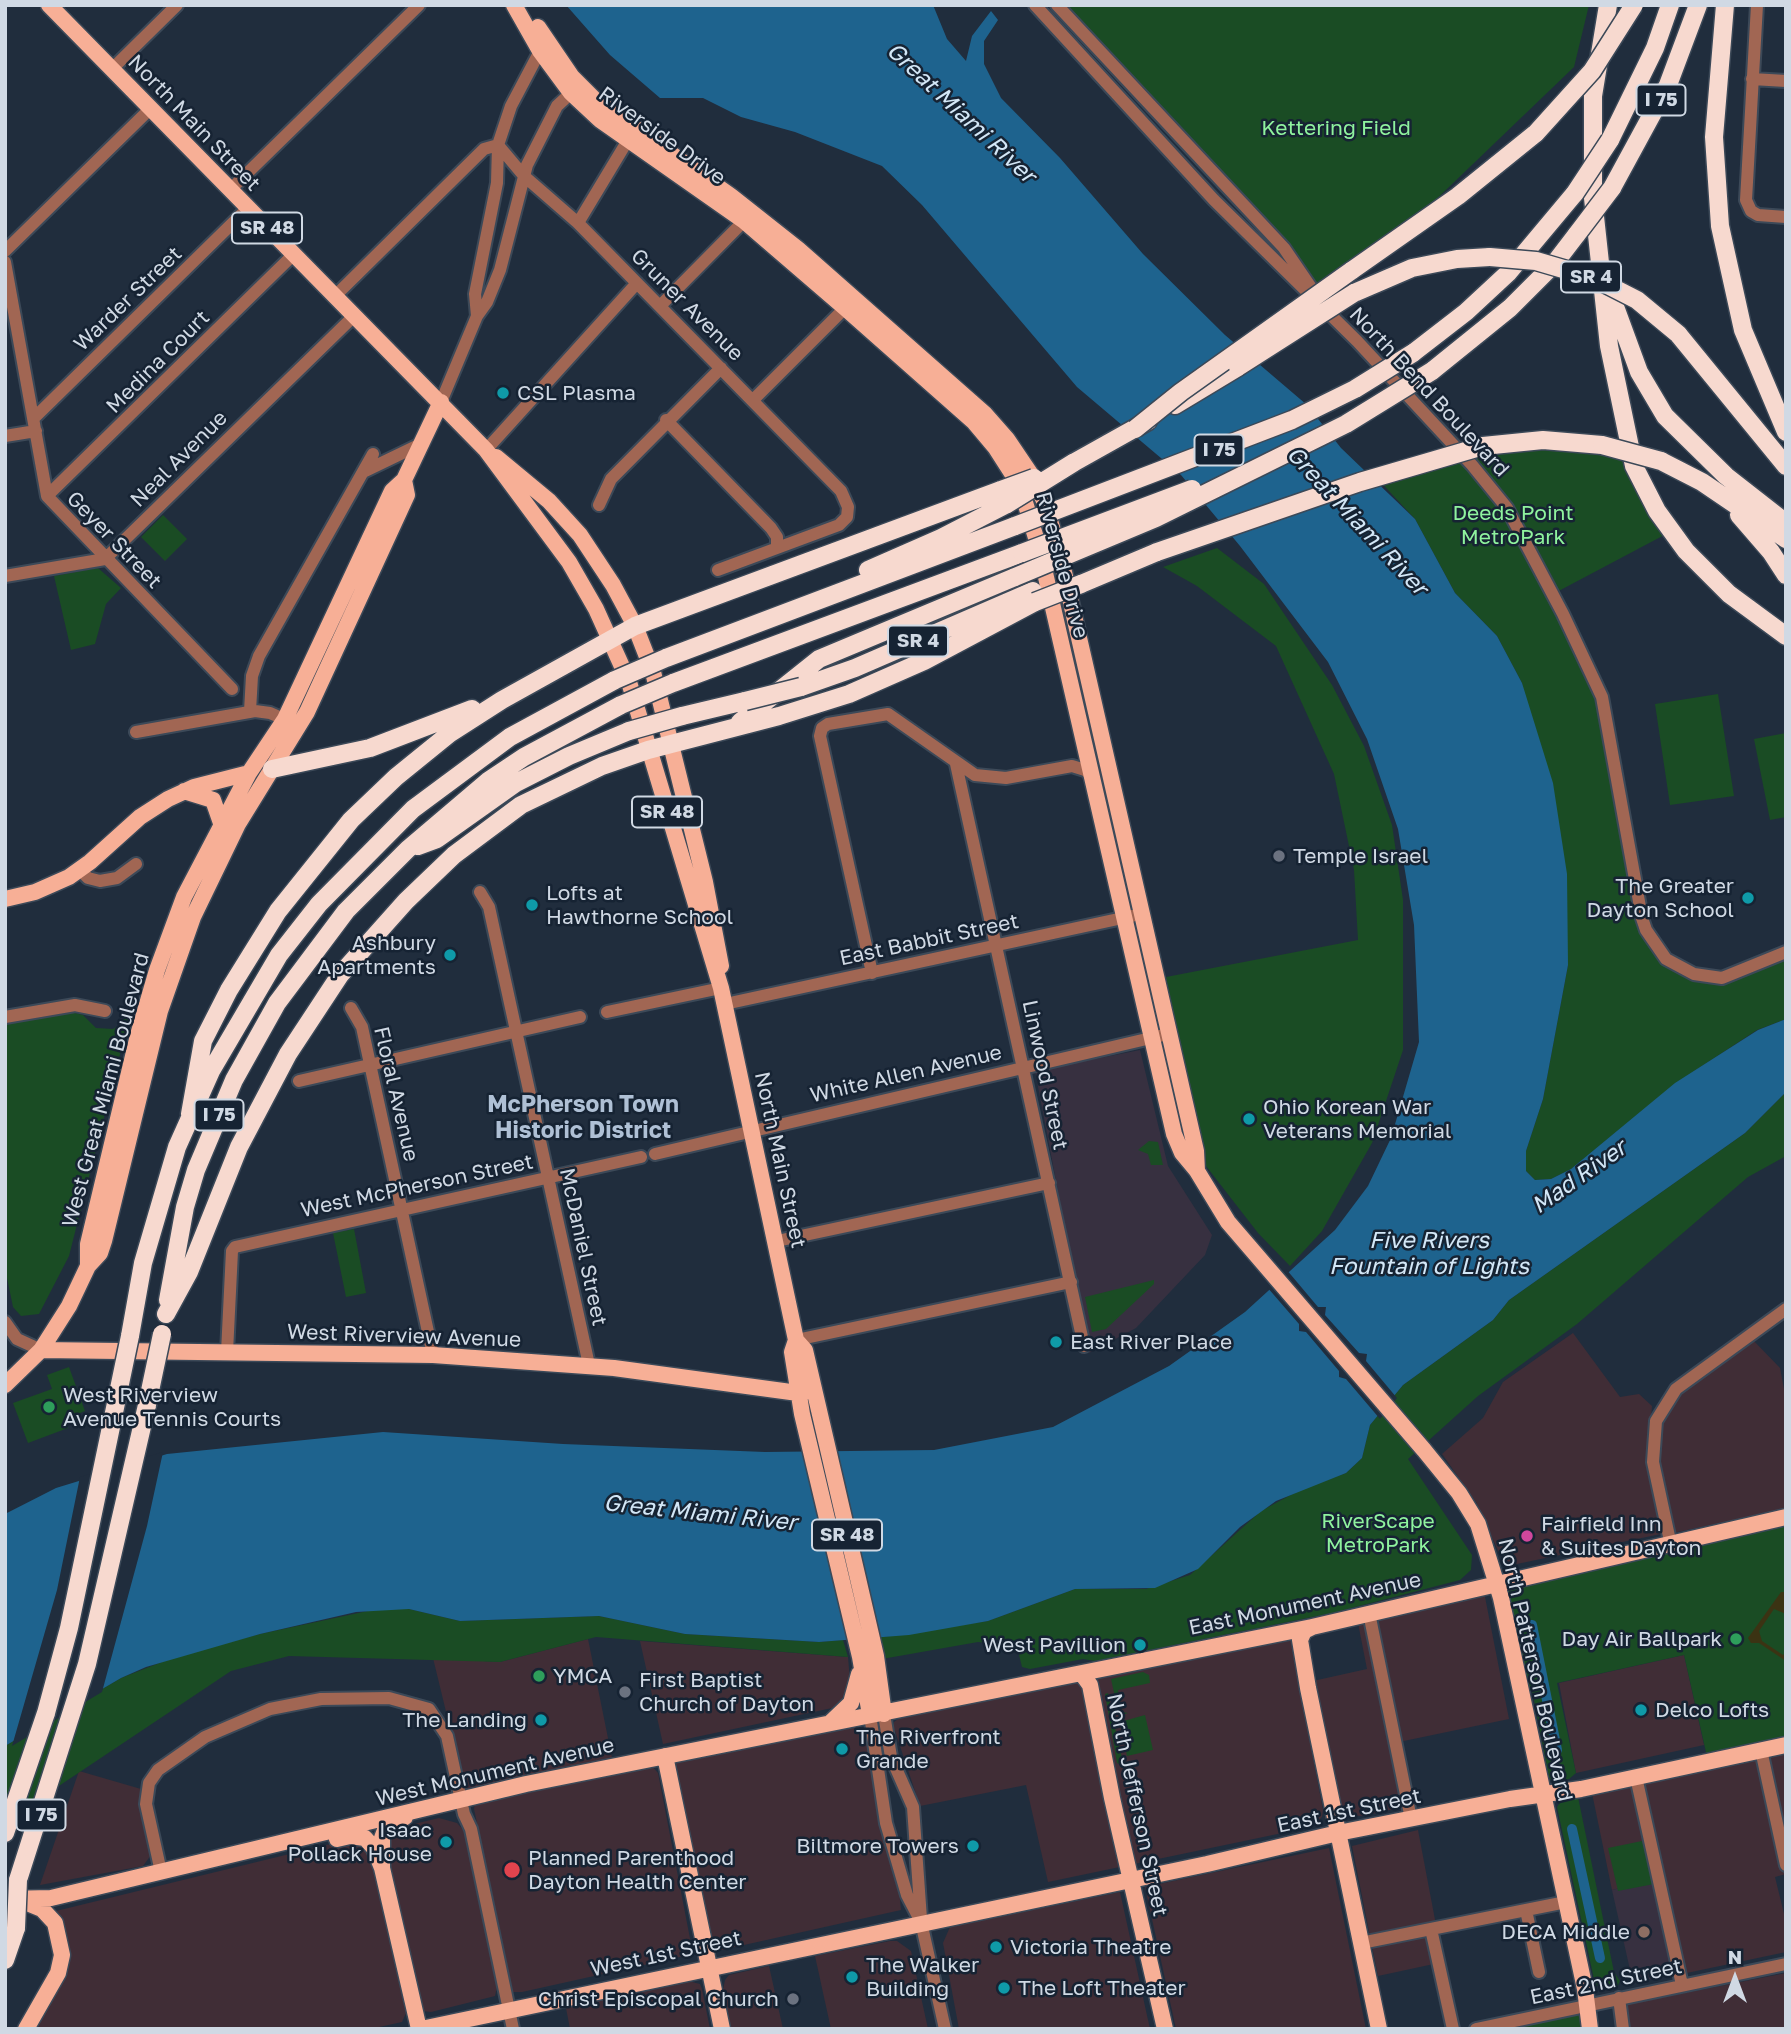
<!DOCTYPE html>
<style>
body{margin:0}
#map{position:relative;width:1791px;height:2034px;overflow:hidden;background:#202d3d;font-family:"Golos Text",sans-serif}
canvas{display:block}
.frame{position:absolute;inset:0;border:7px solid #d0d9e4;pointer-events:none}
.north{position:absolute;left:1700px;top:1943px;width:70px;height:70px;-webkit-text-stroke:5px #162333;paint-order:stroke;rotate:0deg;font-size:19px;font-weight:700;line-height:28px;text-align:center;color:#d0d9e4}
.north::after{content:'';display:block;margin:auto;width:24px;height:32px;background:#d0d9e4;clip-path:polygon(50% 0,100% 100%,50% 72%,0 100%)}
</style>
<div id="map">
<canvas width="1791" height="2034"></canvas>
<div class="frame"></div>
<div class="north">N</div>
</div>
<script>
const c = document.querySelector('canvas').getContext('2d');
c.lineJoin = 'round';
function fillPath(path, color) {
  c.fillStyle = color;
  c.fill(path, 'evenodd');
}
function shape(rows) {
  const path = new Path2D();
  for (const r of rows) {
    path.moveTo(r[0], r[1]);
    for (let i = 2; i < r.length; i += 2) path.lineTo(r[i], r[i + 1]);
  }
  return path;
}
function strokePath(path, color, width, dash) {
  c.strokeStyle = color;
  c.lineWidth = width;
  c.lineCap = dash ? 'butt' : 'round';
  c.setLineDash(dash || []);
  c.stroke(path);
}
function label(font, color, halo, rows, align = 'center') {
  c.font = font + ' "Golos Text",sans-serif';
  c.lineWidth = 5;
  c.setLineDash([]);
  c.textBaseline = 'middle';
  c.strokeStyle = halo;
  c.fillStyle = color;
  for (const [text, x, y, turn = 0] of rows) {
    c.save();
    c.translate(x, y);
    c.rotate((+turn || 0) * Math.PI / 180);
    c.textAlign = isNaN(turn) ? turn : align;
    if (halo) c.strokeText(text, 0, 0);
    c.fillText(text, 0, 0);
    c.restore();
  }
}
fillPath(shape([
 [1573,1333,1620,1397,1639,1394,1652,1406,1648,1451,1661,1534,1512,1565,1500,1555,1476,1502,1442,1454,1483,1418,1503,1382],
 [1751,1338,1780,1368,1786,1400,1786,1509,1673,1533,1659,1464,1661,1423,1679,1392],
 [1481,1595,1485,1597,1509,1719,1399,1742,1412,1805,1363,1816,1343,1815,1313,1681,1367,1669,1358,1623],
 [1290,1637,1323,1810,1322,1817,1311,1827,1048,1882,1026,1785,920,1806,894,1728,894,1722,901,1717],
 [588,1639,612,1758,465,1790,433,1658,500,1662],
 [640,1641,848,1657,851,1692,837,1707,663,1744],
 [1684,1655,1704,1745,1576,1773,1559,1683],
 [850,1724,866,1730,870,1739,879,1818,897,1868,901,1910,717,1951,712,1941,675,1762],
 [1786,1752,1786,1874,1775,1877,1786,1922,1786,1952,1682,1974,1643,1782],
 [652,1766,658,1773,693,1954,522,1992,513,1992,474,1809,475,1803],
 [79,1771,141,1789,139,1801,151,1855,143,1866,40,1885],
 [1634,1785,1656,1880,1612,1890,1592,1793],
 [439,1818,457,1823,464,1831,498,1983,495,1996,431,2012,423,2011,419,2006,387,1856,387,1834,393,1829],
 [1418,1830,1443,1962,1378,1976,1352,1846],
 [351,1839,370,1849,406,2013,402,2022,370,2029,29,2029,68,1948,56,1911],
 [1329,1848,1366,2029,1176,2029,1145,1887],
 [1120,1892,1150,2029,959,2029,943,1943,950,1927],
 [890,1941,897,1941,911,1951,928,2029,831,2029,815,1956],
 [769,1966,783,2029,731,2029,723,1990,725,1980,729,1975],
 [1786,1973,1786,2029,1627,2029,1624,2005],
 [688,1981,700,1984,702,1989,710,2029,570,2029,566,2008]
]), '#402d36');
fillPath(shape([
 [1140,1050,1168,1166,1212,1235,1205,1255,1136,1328,1089,1353,1035,1071],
 [1656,1880,1674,1974,1633,1983,1612,1890]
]), '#373040');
fillPath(shape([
 [1057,5,1589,5,1574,67,1324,307,1298,265],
 [1529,440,1633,452,1624,466,1670,532,1553,594,1602,697,1642,918,1666,959,1705,977,1786,952,1786,1019,1757,1030,1676,1083,1571,1169,1551,1179,1535,1180,1526,1171,1526,1151,1543,1099,1568,965,1522,683,1497,636,1455,593,1415,519,1376,477],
 [163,515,187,539,165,561,141,537],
 [1217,548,1264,584,1332,685,1364,746,1392,825,1403,900,1403,1050,1372,1143,1322,1231,1290,1266,1258,1233,1206,1166,1166,977,1358,940,1354,870,1334,774,1276,646,1197,586,1163,567],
 [98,568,121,588,106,604,95,644,71,650,54,576],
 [1718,694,1734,796,1670,805,1655,704],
 [1786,733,1786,817,1770,820,1754,739],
 [137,987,69,1256,39,1314,21,1316,13,1307,5,1268,5,1023,71,1012,83,1015,96,1028,113,1029,123,1023,133,988],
 [1786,1092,1786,1156,1748,1177,1577,1324,1478,1396,1408,1459,1472,1555,1471,1570,1460,1580,1332,1613,1095,1661,1083,1659,1030,1669,1022,1667,1017,1647,978,1642,882,1659,876,1638,988,1621,1075,1589,1146,1589,1190,1575,1261,1511,1300,1490,1346,1473,1362,1458,1370,1425,1403,1385,1493,1320,1509,1300,1745,1133],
 [1149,1141,1158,1142,1163,1165,1151,1165,1148,1154,1138,1150],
 [354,1229,366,1293,346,1297,333,1233],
 [1154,1280,1154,1284,1106,1329,1092,1332,1085,1297],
 [69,1367,85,1411,65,1419,68,1428,28,1443,13,1403,52,1389,47,1375],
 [1786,1518,1786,1745,1708,1761,1684,1655,1557,1683,1576,1773,1569,1779,1553,1782,1549,1777,1532,1690,1520,1692,1496,1582],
 [382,1608,409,1609,460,1621,599,1616,685,1634,819,1642,843,1640,848,1657,596,1637,500,1662,289,1656,231,1671,5,1822,5,1746,121,1678,180,1655,260,1634],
 [1143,1672,1149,1675,1150,1683,1118,1690,1122,1712,1128,1713,1119,1716,1111,1679],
 [1108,1693,1115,1728,1124,1766,1117,1763,1105,1694],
 [1145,1715,1153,1750,1127,1756,1120,1722],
 [1578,1797,1614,1972,1620,1981,1617,1987,1604,1990,1595,1984,1557,1807,1562,1800],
 [1642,1841,1654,1884,1618,1891,1608,1848],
 [1588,2006,1590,2029,1476,2029]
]), '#1a4c24');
fillPath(shape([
 [1781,1592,1786,1592,1786,1614,1774,1609,1759,1631,1762,1641,1783,1655,1786,1652,1786,1661,1759,1643,1751,1643,1748,1638]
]), '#3b3313');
fillPath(shape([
 [566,5,933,5,947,39,966,61,972,36,991,11,998,20,984,41,984,64,1001,98,1060,158,1143,254,1225,335,1307,405,1341,448,1415,519,1455,593,1497,636,1522,683,1553,783,1567,874,1568,965,1543,1099,1526,1151,1526,1171,1535,1180,1551,1179,1571,1169,1675,1083,1758,1030,1786,1019,1786,1092,1745,1133,1509,1300,1493,1320,1403,1385,1370,1425,1362,1458,1346,1473,1276,1501,1240,1527,1198,1569,1155,1588,1075,1589,988,1621,909,1635,819,1642,685,1634,599,1616,460,1621,409,1609,356,1612,260,1634,146,1667,121,1678,5,1746,5,1514,56,1488,167,1454,383,1432,563,1444,765,1452,934,1450,1053,1427,1169,1366,1245,1312,1335,1230,1368,1186,1391,1138,1419,1042,1414,925,1398,829,1367,739,1328,662,1240,546,1181,475,1077,387,922,205,882,166,795,132,741,117,703,98,660,98,610,55]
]), '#1e638e');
fillPath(shape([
 [1286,1269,1318,1307,1326,1307,1325,1315,1359,1353,1367,1354,1366,1361,1397,1398,1380,1419,1346,1379,1339,1377,1339,1371,1306,1332,1299,1331,1299,1324,1267,1287],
 [163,1452,147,1526,102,1692,12,1746,57,1590,80,1477]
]), '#202d3d');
strokePath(shape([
 [1532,1625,1557,1750],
 [1572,1829,1600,1958]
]), '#1e638e', 10);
const minor = shape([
 [1035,5,1214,200,1357,341,1472,465,1507,508,1563,614,1602,697,1642,918,1646,930,1666,959,1694,974,1722,978,1786,952],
 [1057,5,1284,248,1316,295],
 [1757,5,1746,200,1751,211,1758,215,1786,217],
 [112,69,177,5],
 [1752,79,1786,81],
 [498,145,524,176,578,223,841,491,848,507,847,517,839,525,718,570],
 [230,190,419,5],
 [578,223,628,140],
 [5,251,151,108],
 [5,262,47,496,232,689],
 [335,296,484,149,498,145],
 [660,306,744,221],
 [477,316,475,294,497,183,498,145,511,106,540,51],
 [753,400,845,308],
 [441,402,477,316,487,302,500,270,527,165,557,106,571,93],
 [34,418,248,208],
 [666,420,771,528,777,537,777,547],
 [5,436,36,431],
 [486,450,637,283],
 [365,471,421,444],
 [47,496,294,254],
 [599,505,611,479,721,368],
 [5,576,105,559,354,316],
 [250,711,252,676,259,656,373,454],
 [136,732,255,711,270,713,293,723],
 [956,764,1084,1346],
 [80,870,88,878,100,881,117,878,136,864],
 [480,892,489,907,589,1365],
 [872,973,820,736,822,728,828,724,888,714,975,775,1006,778,1072,766,1085,770,1092,776],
 [725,1004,1132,916],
 [351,1008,362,1027,433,1355],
 [607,1012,721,988],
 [5,1017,75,1005,105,1011],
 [299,1081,580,1017],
 [655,1154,1168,1034],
 [777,1241,1049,1183],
 [5,1322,17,1339,41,1350],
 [796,1340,1071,1282],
 [227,1352,232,1251,235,1247,641,1157],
 [1670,1541,1653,1462,1656,1421,1676,1389,1786,1309],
 [1369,1613,1411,1819],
 [884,1714,891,1757,913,1807,921,1919],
 [870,1715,886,1823,907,1895,921,1922,945,2029],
 [1761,1750,1786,1865],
 [1636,1777,1682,1985],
 [161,1872,146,1804,149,1783,158,1770,205,1737,270,1709,321,1699,389,1698,429,1709,447,1736,464,1814,471,1829,513,2029],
 [1526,1910,1539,1972],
 [1431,1929,1453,2029],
 [1361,1943,1566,1902],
 [1619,1998,1623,2029],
 [1476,2029,1786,1964]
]);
const major = shape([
 [49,5,486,450,569,562,596,609,629,682,721,988,796,1340,792,1352,802,1414,860,1657,870,1715],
 [514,5,540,51,571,93,600,120,744,221,845,308,974,422,995,447,1020,486,1040,551,1174,1134,1182,1153,1197,1171,1228,1222,1424,1450,1459,1493,1478,1524,1501,1598,1585,1989,1590,2029],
 [538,27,572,77,595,100,731,196,798,249,985,414,1007,439,1034,479,1044,501,1059,550,1196,1151,1197,1171],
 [496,457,549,501,580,535,613,585,635,626,653,672,705,882,721,966],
 [184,791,213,800,221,823],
 [5,899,35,892,69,877,90,862,140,817,168,799,194,787,249,773],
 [88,1266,100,1253,104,1241,160,1011,193,917,238,824,307,712,407,495,404,480],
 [796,1340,805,1350,876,1656,884,1714],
 [41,1350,433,1355,614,1368,798,1393,813,1390],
 [5,1385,41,1350,69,1306,88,1266,88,1244,138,1035,157,970,184,897,249,773,285,719,392,491,404,480,441,402],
 [1312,1627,1304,1631,1300,1640,1308,1688,1379,2029],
 [1082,1674,1090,1685,1112,1798,1165,2029],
 [831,1722,851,1703,859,1674],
 [665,1756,722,2029],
 [405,1817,385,1830,382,1838,382,1868,419,2029],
 [337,1839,350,1836,365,1838,374,1848,382,1868],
 [5,1899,51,1898,526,1784,1312,1627,1786,1517],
 [25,1902,42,1909,55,1923,62,1955,58,1973,26,2029],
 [421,2029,1207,1864,1338,1833,1510,1799,1581,1789,1786,1745]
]);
const highway = shape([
 [1608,5,1593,96,1593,198,1609,346,1634,466,1657,511,1686,551,1729,594,1786,636],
 [1725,5,1714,137,1720,226,1743,330,1786,432],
 [1610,140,1655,48,1670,5],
 [1612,188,1668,85,1698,5],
 [1351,271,1458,196,1536,133],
 [1354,293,1412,268,1457,259,1490,257],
 [1613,301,1639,372,1665,416,1726,476,1786,523],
 [1678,334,1786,466],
 [1413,353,1466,312,1508,273,1575,193],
 [1432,371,1510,308,1554,264,1577,234],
 [1175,405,1238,367],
 [1483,446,1543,440,1602,445],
 [1661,461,1702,482,1786,539],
 [1073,463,1148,421],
 [1739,515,1771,552,1786,575],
 [868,570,941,538,1007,504],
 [1081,584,1157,552],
 [666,658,1015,526],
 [673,683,1022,553],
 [801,687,855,668,1033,591],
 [682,716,745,701],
 [740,722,819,659,1015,577],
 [272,769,370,748,472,709],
 [418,846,437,839,516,783,569,756,629,731],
 [190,1114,203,1041,229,990,278,911,351,820,396,777,449,734,502,700,635,626,1001,490],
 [168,1300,185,1207,196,1170,234,1080,277,1003,346,911,408,849,488,781,524,757,621,705],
 [166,1314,189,1272,239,1147,288,1054,340,975,406,901,454,855,521,805,602,766,648,750,779,716,849,694,924,661,1035,602],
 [130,1336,143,1263,177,1147,211,1071,279,955,319,904,413,809,510,737,615,680],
 [5,1833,46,1713],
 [18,1880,87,1664,147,1405],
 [5,1960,16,1928]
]);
strokePath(minor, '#3c4958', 16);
strokePath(major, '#3c4958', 19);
strokePath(highway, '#3c4958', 21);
strokePath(minor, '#a16653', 12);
strokePath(major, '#f7af96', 16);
strokePath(highway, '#f7d9cf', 18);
const highwayBridge = shape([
 [1536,133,1592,71,1634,5],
 [1575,193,1610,140],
 [1577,234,1612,188],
 [1490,257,1536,261,1594,278,1637,300,1678,334],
 [1238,367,1354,293],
 [1135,429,1181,392,1351,271],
 [1602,445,1661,461],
 [1001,490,1034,478],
 [1007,504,1073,463],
 [1015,526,1292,420,1355,389,1413,353],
 [1157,552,1360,482,1483,446],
 [1022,553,1192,489],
 [1015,577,1156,518,1346,424,1432,371],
 [1035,602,1081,584],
 [615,680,666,658],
 [745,701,801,687],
 [621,705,673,683],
 [629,731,682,716],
 [147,1405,162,1334],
 [46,1713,69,1628,130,1336],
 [16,1928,18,1880]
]);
strokePath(highwayBridge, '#3c4958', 21, []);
strokePath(highwayBridge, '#f7d9cf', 18);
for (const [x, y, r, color] of [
 [503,393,7,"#0f9aa8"],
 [1279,856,7,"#6b7280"],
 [1748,898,7,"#0f9aa8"],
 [532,905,7,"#0f9aa8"],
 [450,955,7,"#0f9aa8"],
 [1249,1119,7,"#0f9aa8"],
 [1056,1342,7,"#0f9aa8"],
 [49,1407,7,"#2e9e5b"],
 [1527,1536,7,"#d1479c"],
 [1736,1639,7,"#2e9e5b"],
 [1140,1645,7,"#0f9aa8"],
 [539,1676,7,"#2e9e5b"],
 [625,1692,7,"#6b7280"],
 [1641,1710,7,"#0f9aa8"],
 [541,1720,7,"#0f9aa8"],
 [842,1749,7,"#0f9aa8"],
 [446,1842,7,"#0f9aa8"],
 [973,1846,7,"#0f9aa8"],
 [512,1870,9,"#e0444e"],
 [1644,1932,7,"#8d6e63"],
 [996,1947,7,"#0f9aa8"],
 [852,1977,7,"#0f9aa8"],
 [1004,1988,7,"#0f9aa8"],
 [793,1999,7,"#6b7280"]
]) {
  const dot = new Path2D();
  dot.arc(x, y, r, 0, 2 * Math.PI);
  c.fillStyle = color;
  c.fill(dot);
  strokePath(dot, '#162333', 2.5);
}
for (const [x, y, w] of [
 [1661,100,49],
 [267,228,70],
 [1591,277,60],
 [1219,450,49],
 [918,641,60],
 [667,812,70],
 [219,1115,49],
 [847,1535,70],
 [41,1815,49]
]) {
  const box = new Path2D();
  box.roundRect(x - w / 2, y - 15.5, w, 31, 5);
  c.fillStyle = '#162333';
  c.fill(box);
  strokePath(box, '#d0d9e4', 2);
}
label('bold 19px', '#d0d9e4', null, [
 ["I 75",1661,100],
 ["SR 48",267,228],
 ["SR 4",1591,277],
 ["I 75",1219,450],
 ["SR 4",918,641],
 ["SR 48",667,812],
 ["I 75",219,1115],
 ["SR 48",847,1535],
 ["I 75",41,1815]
]);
label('21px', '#d0d9e4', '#162333', [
 ["North Main Street",194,123,46],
 ["Riverside Drive",662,136,36],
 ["Warder Street",128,299,-44],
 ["Gruner Avenue",687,305,45],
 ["Medina Court",158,362,-45],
 ["North Bend Boulevard",1429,392,47],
 ["Neal Avenue",179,459,-45],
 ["Geyer Street",114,540,46],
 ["Riverside Drive",1062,565,75],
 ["East Babbit Street",929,940,-12],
 ["White Allen Avenue",906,1074,-13],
 ["Linwood Street",1045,1075,78],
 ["West Great Miami Boulevard",106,1090,-75],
 ["Floral Avenue",396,1094,77],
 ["North Main Street",780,1160,78],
 ["West McPherson Street",417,1186,-12],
 ["McDaniel Street",583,1247,78],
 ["West Riverview Avenue",404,1336,2],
 ["East Monument Avenue",1305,1604,-12],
 ["North Patterson Boulevard",1535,1670,77],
 ["West Monument Avenue",495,1772,-13],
 ["North Jefferson Street",1137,1805,78],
 ["East 1st Street",1349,1811,-12],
 ["West 1st Street",666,1954,-12],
 ["East 2nd Street",1606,1982,-12]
]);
label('21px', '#8ff39e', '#162333', [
 ["Kettering Field",1336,128],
 ["Deeds Point",1513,513],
 ["MetroPark",1513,537],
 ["RiverScape",1378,1521],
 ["MetroPark",1378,1545]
]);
label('21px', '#d0d9e4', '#162333', [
 ["CSL Plasma",517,393],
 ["Temple Israel",1293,856],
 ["The Greater",1734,886,"right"],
 ["Dayton School",1734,910,"right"],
 ["Lofts at",546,893],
 ["Hawthorne School",546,917],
 ["Ashbury",436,943,"right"],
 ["Apartments",436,967,"right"],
 ["Ohio Korean War",1263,1107],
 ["Veterans Memorial",1263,1131],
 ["East River Place",1070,1342],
 ["West Riverview",63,1395],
 ["Avenue Tennis Courts",63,1419],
 ["Fairfield Inn",1541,1524],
 ["& Suites Dayton",1541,1548],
 ["Day Air Ballpark",1722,1639,"right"],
 ["West Pavillion",1126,1645,"right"],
 ["YMCA",553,1676],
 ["First Baptist",639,1680],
 ["Church of Dayton",639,1704],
 ["Delco Lofts",1655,1710],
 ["The Landing",527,1720,"right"],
 ["The Riverfront",856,1737],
 ["Grande",856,1761],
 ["Isaac",432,1830,"right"],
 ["Pollack House",432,1854,"right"],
 ["Biltmore Towers",959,1846,"right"],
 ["Planned Parenthood",528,1858],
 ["Dayton Health Center",528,1882],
 ["DECA Middle",1630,1932,"right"],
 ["Victoria Theatre",1010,1947],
 ["The Walker",866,1965],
 ["Building",866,1989],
 ["The Loft Theater",1018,1988],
 ["Christ Episcopal Church",779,1999,"right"]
], 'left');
label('italic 23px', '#d3e7f7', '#162333', [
 ["Great Miami River",961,113,43],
 ["Great Miami River",1357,521,47],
 ["Mad River",1579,1177,-35],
 ["Five Rivers",1429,1241],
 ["Fountain of Lights",1429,1267],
 ["Great Miami River",700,1513,6]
]);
label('bold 23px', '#afc0d5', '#162333', [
 ["McPherson Town",583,1105],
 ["Historic District",583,1131]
]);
</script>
